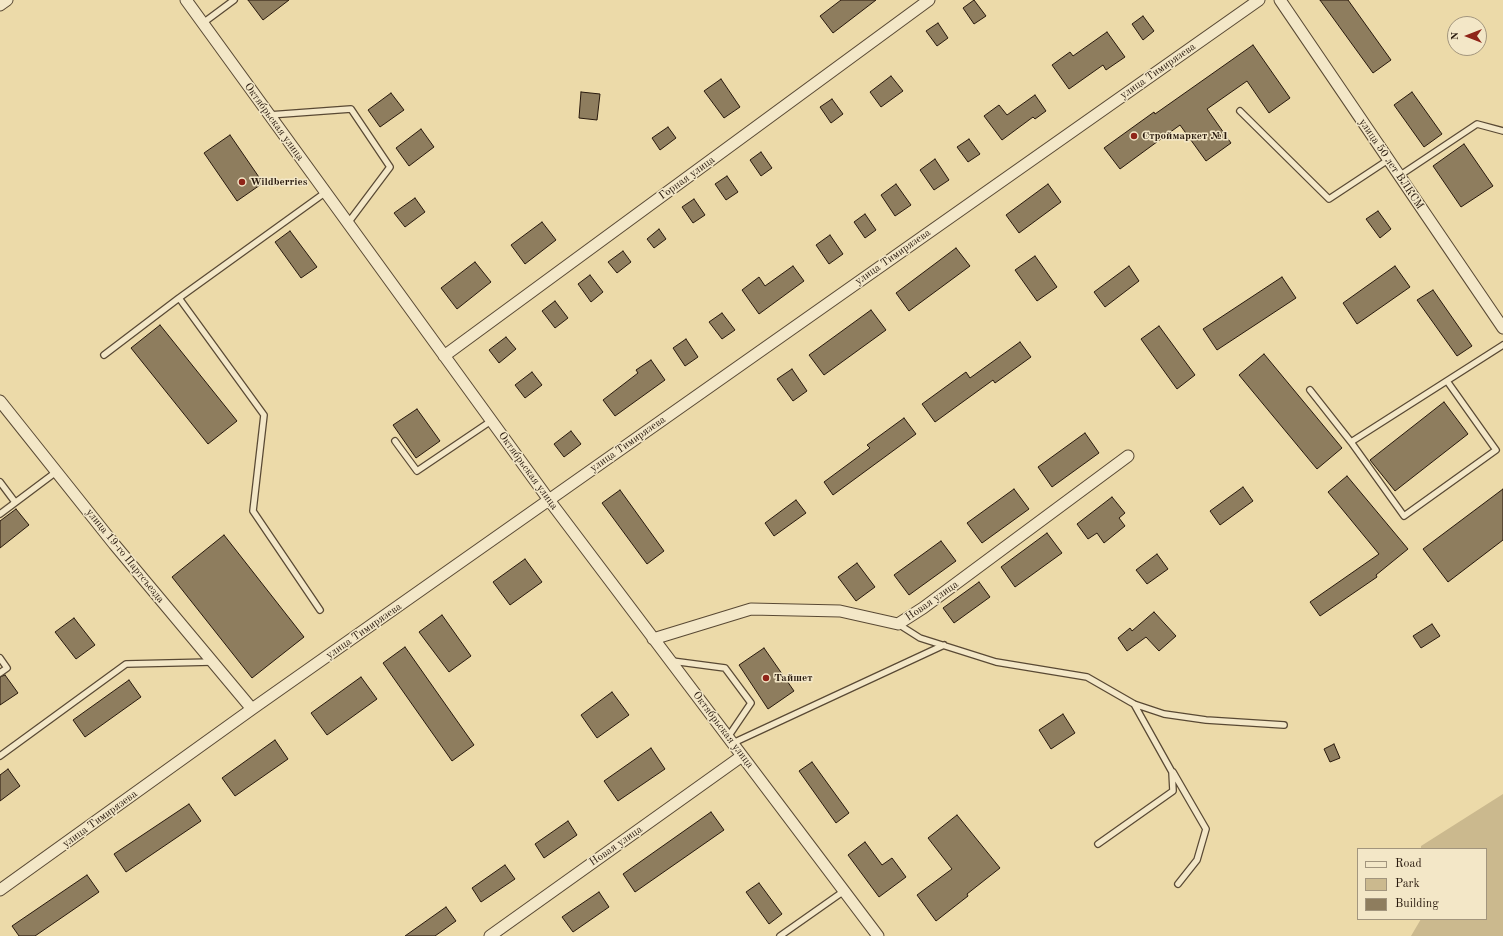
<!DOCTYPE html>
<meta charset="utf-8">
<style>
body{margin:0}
#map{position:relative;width:1503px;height:936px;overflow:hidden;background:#ecdaa9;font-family:"Old Standard TT",serif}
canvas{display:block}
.legend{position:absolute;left:1357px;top:848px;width:130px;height:72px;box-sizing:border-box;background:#f3e7c7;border:1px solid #a2957d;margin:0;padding:5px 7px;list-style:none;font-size:12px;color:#28190d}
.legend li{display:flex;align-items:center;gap:8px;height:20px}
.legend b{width:20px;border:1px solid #a2957d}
.north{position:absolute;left:1447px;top:16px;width:40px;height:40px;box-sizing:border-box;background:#f3e7c7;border:1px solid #a2957d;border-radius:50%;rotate:270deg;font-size:11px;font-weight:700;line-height:16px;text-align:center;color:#28190d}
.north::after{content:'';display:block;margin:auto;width:14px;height:18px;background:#8f2418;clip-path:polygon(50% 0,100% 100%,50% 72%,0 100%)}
</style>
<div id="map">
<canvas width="1503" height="936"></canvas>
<ul class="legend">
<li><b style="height:5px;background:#f3e7c7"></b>Road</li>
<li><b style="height:11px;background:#cbb98e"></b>Park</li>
<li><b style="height:11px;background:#8e7d5e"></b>Building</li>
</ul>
<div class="north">N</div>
</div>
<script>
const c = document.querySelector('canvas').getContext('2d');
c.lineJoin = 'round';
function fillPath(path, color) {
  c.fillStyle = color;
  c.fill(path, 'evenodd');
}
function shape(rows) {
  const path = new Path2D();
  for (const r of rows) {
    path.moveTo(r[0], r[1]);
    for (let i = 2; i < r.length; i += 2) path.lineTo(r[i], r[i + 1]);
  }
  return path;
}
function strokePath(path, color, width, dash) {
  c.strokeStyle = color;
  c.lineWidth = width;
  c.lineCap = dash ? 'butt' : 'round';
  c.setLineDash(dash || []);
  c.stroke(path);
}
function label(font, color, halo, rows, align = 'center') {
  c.font = font + ' "Old Standard TT",serif';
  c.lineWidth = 3;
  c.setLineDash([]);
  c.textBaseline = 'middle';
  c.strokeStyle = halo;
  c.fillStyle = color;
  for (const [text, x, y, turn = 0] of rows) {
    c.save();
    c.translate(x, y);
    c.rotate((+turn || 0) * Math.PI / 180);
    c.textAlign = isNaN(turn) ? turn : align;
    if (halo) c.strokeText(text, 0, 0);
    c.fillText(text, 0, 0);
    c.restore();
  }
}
fillPath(shape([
 [1503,794,1503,936,1411,936,1421,919,1486,919,1486,849,1421,849,1421,846]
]), '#cbb98e');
const building = shape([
 [248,0,289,0,263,20,248,0],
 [841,0,876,0,833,33,820,16,841,0],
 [974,0,986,16,974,24,963,8,974,0],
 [1320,0,1348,0,1391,60,1373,73,1320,0],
 [1143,16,1154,31,1143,40,1132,24,1143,16],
 [938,23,948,38,937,46,926,31,938,23],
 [1107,32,1125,57,1106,70,1103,65,1069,89,1052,65,1070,52,1073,56,1107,32],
 [1253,45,1290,98,1269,113,1247,81,1207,109,1231,143,1206,161,1180,125,1120,169,1104,148,1154,112,1155,114,1253,45],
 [891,76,903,91,881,107,870,92,891,76],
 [721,79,740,107,724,118,704,91,721,79],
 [581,92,600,94,597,120,579,118,581,92],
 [1412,92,1442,134,1424,147,1394,105,1412,92],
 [391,93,404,110,380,127,368,110,391,93],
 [1035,95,1046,111,1035,119,1033,117,1002,140,984,116,999,105,1007,115,1035,95],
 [832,99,843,114,831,123,820,107,832,99],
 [668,127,676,138,660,150,652,138,668,127],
 [421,129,434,147,409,166,396,148,421,129],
 [230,135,263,183,237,201,204,153,230,135],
 [969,139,980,154,968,162,957,147,969,139],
 [1464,144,1493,186,1461,207,1433,166,1464,144],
 [761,152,772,168,761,176,750,160,761,152],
 [935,159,949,180,934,190,920,170,935,159],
 [727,176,738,192,726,200,715,184,727,176],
 [896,184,911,205,895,216,881,195,896,184],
 [1048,184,1061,202,1019,233,1006,215,1048,184],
 [415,198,425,212,405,227,394,213,415,198],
 [694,199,705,215,693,223,682,207,694,199],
 [1378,211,1391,229,1380,238,1366,219,1378,211],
 [865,214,876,230,865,238,854,222,865,214],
 [542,222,556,240,525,264,511,245,542,222],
 [659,229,666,239,654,248,647,239,659,229],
 [290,231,317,267,301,278,275,242,290,231],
 [830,235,843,254,829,264,816,245,830,235],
 [956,248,970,266,909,311,896,293,956,248],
 [623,251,631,262,617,273,608,262,623,251],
 [1035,256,1057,287,1037,301,1015,270,1035,256],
 [475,262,491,282,457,309,441,288,475,262],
 [793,266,804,281,759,314,742,290,759,277,765,286,793,266],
 [1129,266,1139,281,1105,307,1094,292,1129,266],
 [1395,266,1410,287,1357,324,1343,303,1395,266],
 [590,275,603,292,591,302,578,284,590,275],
 [1282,277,1296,298,1217,350,1203,329,1282,277],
 [1433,290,1472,346,1457,356,1417,300,1433,290],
 [555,301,568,318,555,328,542,311,555,301],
 [871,310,886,330,824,375,809,355,871,310],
 [722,313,735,330,722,339,709,322,722,313],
 [160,325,237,421,208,444,131,348,160,325],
 [1159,326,1195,375,1177,389,1141,339,1159,326],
 [506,337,516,349,499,363,489,350,506,337],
 [686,339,698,357,685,366,673,348,686,339],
 [1020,342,1031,357,995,383,993,380,935,422,922,404,966,372,970,378,1020,342],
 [1264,354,1342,448,1317,469,1239,375,1264,354],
 [651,360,665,380,615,416,603,400,638,373,636,370,651,360],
 [792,369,807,391,793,401,777,379,792,369],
 [532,372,542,385,525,398,515,385,532,372],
 [1444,402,1468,434,1395,491,1370,460,1444,402],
 [417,409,440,441,416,458,393,425,417,409],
 [904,418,916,434,833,495,824,482,870,448,867,445,904,418],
 [571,431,581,444,564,457,554,444,571,431],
 [1085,433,1099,453,1052,487,1038,467,1085,433],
 [1347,476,1408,549,1376,575,1377,577,1320,616,1310,602,1379,554,1328,492,1347,476],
 [1243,487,1253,501,1220,525,1210,511,1243,487],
 [1014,489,1029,509,982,543,967,523,1014,489],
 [1503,489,1503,540,1448,582,1423,549,1503,489],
 [620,490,664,551,647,564,602,503,620,490],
 [1112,497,1125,513,1119,518,1125,526,1104,543,1097,533,1088,539,1077,524,1112,497],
 [796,500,806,513,774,536,765,523,796,500],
 [16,509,29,525,0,548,0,521,16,509],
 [1047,533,1062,553,1015,587,1001,567,1047,533],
 [224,535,304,637,252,678,172,577,224,535],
 [941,541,956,561,909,595,894,575,941,541],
 [1157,554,1168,569,1147,584,1136,570,1157,554],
 [525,559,542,582,510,605,493,582,525,559],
 [857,563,875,587,856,601,838,577,857,563],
 [979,582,990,597,954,623,943,608,979,582],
 [1154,612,1176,636,1159,651,1146,637,1127,651,1118,638,1130,628,1132,631,1154,612],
 [442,615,471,656,449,672,419,632,442,615],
 [74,618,95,645,76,659,55,632,74,618],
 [1432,624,1440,636,1421,648,1413,636,1432,624],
 [405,647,474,745,452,761,383,663,405,647],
 [764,648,794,691,768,709,739,665,764,648],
 [5,675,18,693,0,705,0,677,5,675],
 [361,677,377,699,327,735,311,713,361,677],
 [129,680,141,697,85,737,73,720,129,680],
 [612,692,629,715,597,738,581,715,612,692],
 [1063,714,1075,733,1051,749,1039,730,1063,714],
 [275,740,288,759,235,796,222,778,275,740],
 [1334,744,1340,758,1330,762,1324,749,1334,744],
 [651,748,665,769,618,801,604,781,651,748],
 [812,762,849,813,836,823,799,771,812,762],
 [8,769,20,786,0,801,0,775,8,769],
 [189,804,201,821,126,872,114,854,189,804],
 [711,812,724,830,635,892,623,874,711,812],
 [957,815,1000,868,967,894,968,896,936,921,917,895,952,869,928,838,957,815],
 [568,821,577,835,544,858,535,844,568,821],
 [865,842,882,865,892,858,906,877,879,897,848,855,865,842],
 [505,865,515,879,481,902,472,888,505,865],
 [87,875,99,892,35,936,19,936,12,926,87,875],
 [759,883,782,914,769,924,746,892,759,883],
 [599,892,609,907,573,932,562,917,599,892],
 [446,907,456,921,435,936,405,936,446,907]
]);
fillPath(building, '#8e7d5e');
strokePath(building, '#28190d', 1);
const lane = shape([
 [203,23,234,0],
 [1240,111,1329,199,1388,160],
 [269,115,351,109,390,167,348,223],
 [1399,176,1477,124,1503,131],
 [104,355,179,298],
 [1310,390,1351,442,1503,345],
 [395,441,417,471,491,421],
 [1351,442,1404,516,1496,450,1447,381],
 [0,482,15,502],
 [0,514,56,472],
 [320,610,253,511,264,415,179,298,326,192],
 [898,624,920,638,996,662,1087,677,1134,704,1164,714,1206,720,1284,725],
 [0,658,7,668,0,673],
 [672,661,725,668,751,703,728,737],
 [733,743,944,645],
 [0,756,126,664,212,662],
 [1173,772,1206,829,1197,860,1178,884],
 [1098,844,1173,791,1172,772,1134,704],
 [780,936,844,891]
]);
const street = shape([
 [186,0,549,500,878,936],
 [1280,0,1503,328],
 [0,5,7,0],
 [444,356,929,0],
 [0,401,114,544,252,709],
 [653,639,751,609,840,611,898,624,923,608,1128,456],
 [0,890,252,709,1259,0],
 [490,936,742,756]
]);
strokePath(lane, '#594934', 8);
strokePath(street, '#594934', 13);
strokePath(lane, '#f3e7c7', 5.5);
strokePath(street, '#f3e7c7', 11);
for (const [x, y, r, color] of [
 [1134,136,4,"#8f2418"],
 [242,182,4,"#8f2418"],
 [766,678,4,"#8f2418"]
]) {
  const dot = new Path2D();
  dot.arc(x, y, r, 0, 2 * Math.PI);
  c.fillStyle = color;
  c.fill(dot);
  strokePath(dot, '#f3e7c7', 1.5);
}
label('11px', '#28190d', '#f3e7c7', [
 ["улица Тимирязева",1158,71,-35],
 ["Октябрьская улица",274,122,54],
 ["улица 50 лет ВЛКСМ",1391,164,56],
 ["Горная улица",687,178,-36],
 ["улица Тимирязева",893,257,-35],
 ["улица Тимирязева",628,444,-35],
 ["Октябрьская улица",528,471,54],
 ["улица 19-го Партсъезда",125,556,51],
 ["Новая улица",932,601,-35],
 ["улица Тимирязева",364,631,-35],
 ["Октябрьская улица",723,730,53],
 ["улица Тимирязева",100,819,-36],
 ["Новая улица",616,846,-35]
]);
label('bold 11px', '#28190d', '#f3e7c7', [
 ["Строймаркет №1",1142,136],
 ["Wildberries",250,182],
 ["Тайшет",774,678]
], 'left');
</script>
